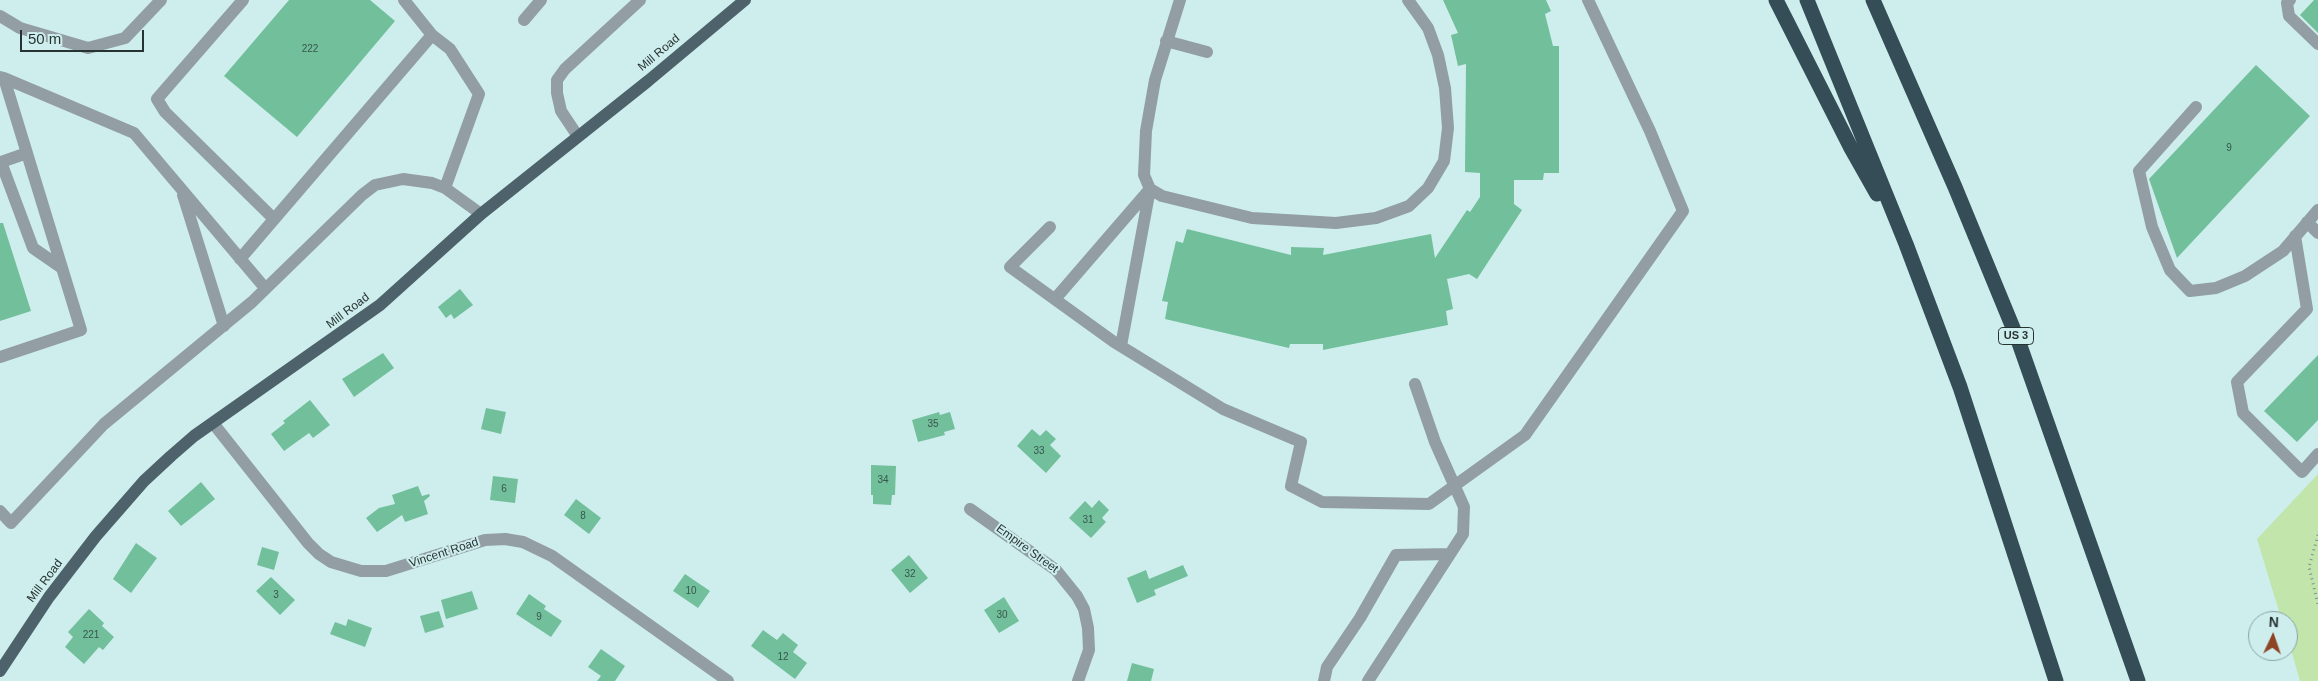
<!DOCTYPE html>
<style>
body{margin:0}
#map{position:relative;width:2318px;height:681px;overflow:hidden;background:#ceeeed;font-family:Arial,sans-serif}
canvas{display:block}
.north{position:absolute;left:2248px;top:611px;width:50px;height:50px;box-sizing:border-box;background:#ceeeed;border:1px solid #8ba3a2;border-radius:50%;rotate:3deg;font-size:14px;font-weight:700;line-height:20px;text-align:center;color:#273332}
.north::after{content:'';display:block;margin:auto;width:18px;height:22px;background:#8d4524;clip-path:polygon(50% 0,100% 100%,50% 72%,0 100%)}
.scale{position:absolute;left:20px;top:30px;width:124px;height:22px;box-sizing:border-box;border:2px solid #273332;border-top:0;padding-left:6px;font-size:15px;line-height:18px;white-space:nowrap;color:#273332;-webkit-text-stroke:4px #ceeeed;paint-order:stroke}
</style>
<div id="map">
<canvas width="2318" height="681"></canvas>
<div class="north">N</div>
<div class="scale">50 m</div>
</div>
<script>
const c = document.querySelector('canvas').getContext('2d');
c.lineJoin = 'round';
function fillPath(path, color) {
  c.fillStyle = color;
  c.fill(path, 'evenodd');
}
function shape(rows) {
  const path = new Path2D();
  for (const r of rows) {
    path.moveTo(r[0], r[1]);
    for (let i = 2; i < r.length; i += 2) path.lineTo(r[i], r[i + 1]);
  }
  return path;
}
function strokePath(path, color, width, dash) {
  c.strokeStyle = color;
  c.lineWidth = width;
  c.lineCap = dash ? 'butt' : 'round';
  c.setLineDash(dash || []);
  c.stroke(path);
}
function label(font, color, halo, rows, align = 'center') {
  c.font = font + ' Arial,sans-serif';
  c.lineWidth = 4;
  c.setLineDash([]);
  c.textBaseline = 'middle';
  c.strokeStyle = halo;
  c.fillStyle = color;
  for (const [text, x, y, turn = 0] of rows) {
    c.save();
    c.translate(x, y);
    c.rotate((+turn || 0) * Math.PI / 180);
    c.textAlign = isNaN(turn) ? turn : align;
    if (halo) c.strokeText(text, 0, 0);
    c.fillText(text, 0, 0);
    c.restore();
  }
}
fillPath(shape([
 [2318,474,2318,681,2300,681,2288,639,2288,621,2282,621,2257,539]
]), '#c1e5aa');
fillPath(shape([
 [289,0,370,0,395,21,297,137,224,76],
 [1443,0,1546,0,1551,11,1545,14,1553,46,1559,46,1559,173,1544,173,1543,180,1514,180,1514,204,1522,210,1477,279,1469,274,1447,279,1453,309,1446,311,1448,325,1323,350,1323,344,1290,344,1289,348,1165,319,1168,302,1162,301,1176,241,1183,243,1187,229,1291,255,1291,247,1324,248,1323,255,1431,234,1435,258,1467,210,1470,212,1480,197,1480,173,1465,172,1466,64,1458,66,1451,35,1458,33],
 [2314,0,2318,0,2318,33,2300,15],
 [2256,65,2310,116,2177,258,2149,179],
 [0,223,3,223,31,311,0,321],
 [460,289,473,305,454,319,451,314,446,318,438,307],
 [383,353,394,368,354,397,342,379],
 [2318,355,2318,420,2297,442,2264,411],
 [310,400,330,425,313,438,309,433,284,451,271,434,285,423,283,421],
 [486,408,506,412,501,434,481,429],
 [939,412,940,415,950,412,955,429,944,432,945,435,918,442,912,420],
 [1032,429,1040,436,1046,430,1056,439,1050,445,1061,456,1046,473,1017,446],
 [871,465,896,466,895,495,892,495,891,505,873,504,873,495,871,495],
 [493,476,518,479,515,503,490,500],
 [201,482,215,499,181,526,168,511],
 [418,486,422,496,429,494,430,496,424,501,428,514,405,522,402,515,377,532,366,518,379,508,395,504,392,495],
 [576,499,601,518,589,534,564,515],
 [1099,500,1109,510,1102,518,1106,522,1091,538,1069,518,1085,501,1092,508],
 [136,543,157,558,131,593,113,579],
 [262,547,279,552,274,570,257,565],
 [909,555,928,578,910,593,891,570],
 [1183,565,1188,576,1154,590,1156,595,1137,603,1127,578,1146,570,1149,579],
 [685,574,710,591,698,608,673,591],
 [271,577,295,600,280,615,256,591],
 [472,591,478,609,446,619,441,600],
 [529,594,546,606,544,609,562,621,551,637,516,614],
 [1004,597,1019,621,999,633,984,610],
 [89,609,104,623,102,626,114,637,103,650,99,647,84,664,65,647,73,637,68,632],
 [439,611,444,627,425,633,420,616],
 [348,619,372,628,365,647,330,634,335,622,346,626],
 [763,630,777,640,783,633,798,645,793,652,807,663,795,679,751,646],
 [601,649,625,666,615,681,597,681,601,676,588,667],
 [1132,663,1154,669,1151,681,1127,681]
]), '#71bf9b');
strokePath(shape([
 [2318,535,2309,567,2318,604]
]), '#7a908f', 3, [1, 4]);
strokePath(shape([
 [243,0,157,99,165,112,274,219],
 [1180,0,1155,80,1146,131,1144,175,1150,189,1162,196,1252,218,1336,223,1376,218,1409,206,1428,188,1444,161,1448,128,1445,88,1438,55,1428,28,1408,0],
 [2290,0,2287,3,2289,16,2318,44],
 [0,16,20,28,88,48,125,38,161,0],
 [524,20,541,0],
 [432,35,450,49,479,94,445,188],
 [1166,41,1207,52],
 [0,77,4,78,81,330,0,357],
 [4,78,134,133,265,288],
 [2196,107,2139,171,2152,227,2170,270,2190,291,2216,288,2245,276,2283,251,2318,210],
 [577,135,561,111,557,93,557,80,565,69,640,0],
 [27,153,1,162,33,248,62,268],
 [183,195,224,326],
 [2307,222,2318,233],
 [1050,227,1010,267,1114,342,1223,409,1301,442,1291,486,1322,502,1429,504,1525,435,1683,211,1650,131,1588,0],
 [2295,236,2307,309,2237,382,2243,413,2302,472,2318,454],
 [240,259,432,35,404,0],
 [1055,299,1150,189,1121,346],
 [213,423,308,543,319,554,331,562,361,571,386,571,485,540,505,539,523,542,552,556,728,681],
 [970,509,1056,570,1077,596,1084,609,1088,628,1089,650,1078,681],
 [0,511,11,523,104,424,252,302,362,195,375,185,403,179,432,183,445,188,481,214],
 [1324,681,1327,667,1360,618,1396,555,1450,554],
 [1368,681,1463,534,1464,507,1435,442,1415,384]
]), '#929ea3', 12);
strokePath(shape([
 [0,671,49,597,96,536,144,481,171,456,194,436,380,305,481,214,648,81,745,0]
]), '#4d626a', 12);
strokePath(shape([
 [1776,0,1851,148,1877,194],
 [1807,0,1906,244,1960,387,2056,681],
 [1873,0,1955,187,2018,340,2138,681]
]), '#344d56', 15);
label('10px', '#3a564c', null, [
 ["222",310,49],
 ["9",2229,148],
 ["35",933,424],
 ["33",1039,451],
 ["34",883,480],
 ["6",504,489],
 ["8",583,516],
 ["31",1088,520],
 ["32",910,574],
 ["10",691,591],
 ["3",276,595],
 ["30",1002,615],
 ["9",539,617],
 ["221",91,635],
 ["12",783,657]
]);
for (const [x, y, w] of [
 [2016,336,35]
]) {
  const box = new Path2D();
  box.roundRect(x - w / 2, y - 8.5, w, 17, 4);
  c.fillStyle = '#ceeeed';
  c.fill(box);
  strokePath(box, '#273332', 1);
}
label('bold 11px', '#273332', null, [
 ["US 3",2016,336]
]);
label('12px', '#273332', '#ceeeed', [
 ["Mill Road",659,53,-40],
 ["Mill Road",348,311,-37],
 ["Empire Street",1027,549,36],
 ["Vincent Road",444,553,-18],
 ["Mill Road",45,581,-53]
]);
</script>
